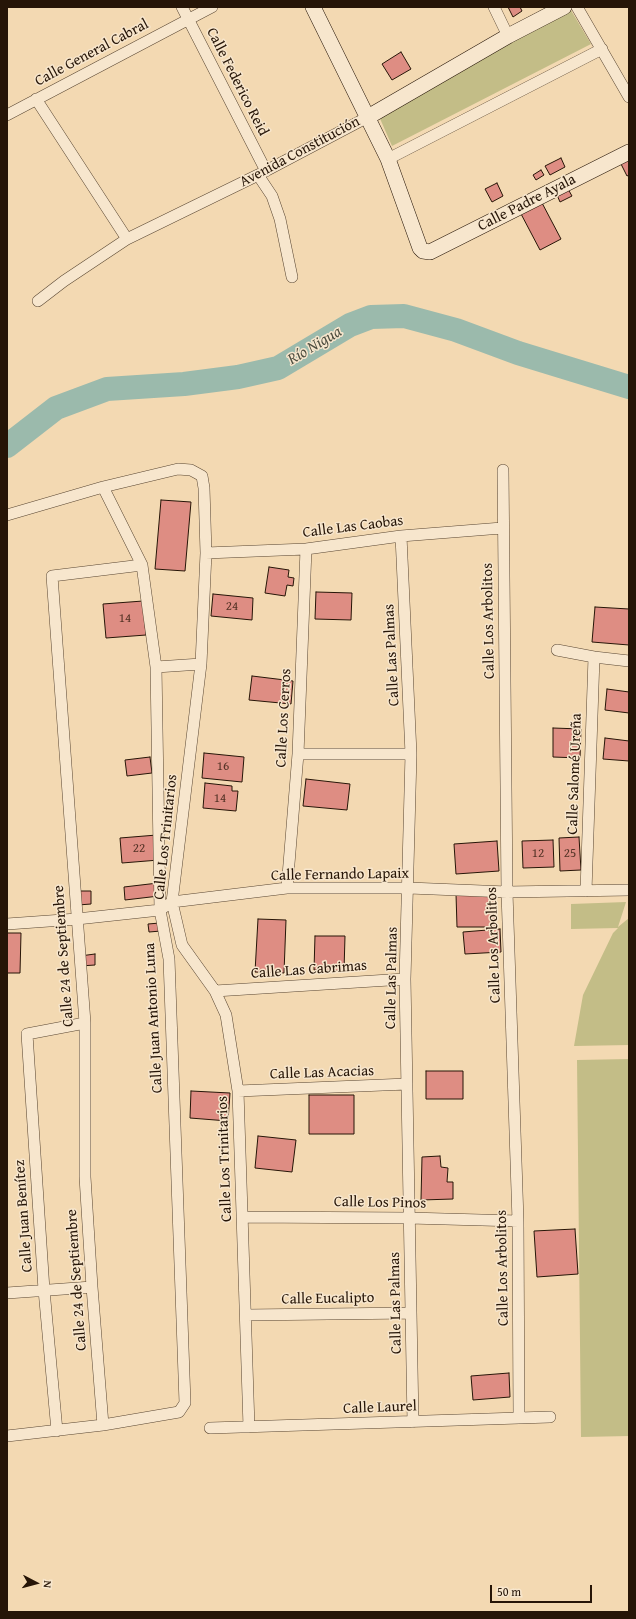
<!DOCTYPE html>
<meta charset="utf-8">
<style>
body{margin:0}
#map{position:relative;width:636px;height:1619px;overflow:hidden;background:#f3d9b2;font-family:"Gentium Book Plus",serif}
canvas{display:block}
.frame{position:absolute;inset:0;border:8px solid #261507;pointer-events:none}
.north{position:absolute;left:16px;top:1563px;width:40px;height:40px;-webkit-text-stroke:3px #f7e6cd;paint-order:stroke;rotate:96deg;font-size:11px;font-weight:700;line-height:16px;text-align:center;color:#261507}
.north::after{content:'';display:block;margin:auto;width:14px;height:18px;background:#261507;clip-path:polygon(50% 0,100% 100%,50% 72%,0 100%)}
.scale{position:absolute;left:490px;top:1585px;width:102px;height:18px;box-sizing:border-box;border:2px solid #261507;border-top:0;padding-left:5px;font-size:12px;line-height:14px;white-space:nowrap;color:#261507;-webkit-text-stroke:3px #f7e6cd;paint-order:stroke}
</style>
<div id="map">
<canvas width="636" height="1619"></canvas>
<div class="frame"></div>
<div class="north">N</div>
<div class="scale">50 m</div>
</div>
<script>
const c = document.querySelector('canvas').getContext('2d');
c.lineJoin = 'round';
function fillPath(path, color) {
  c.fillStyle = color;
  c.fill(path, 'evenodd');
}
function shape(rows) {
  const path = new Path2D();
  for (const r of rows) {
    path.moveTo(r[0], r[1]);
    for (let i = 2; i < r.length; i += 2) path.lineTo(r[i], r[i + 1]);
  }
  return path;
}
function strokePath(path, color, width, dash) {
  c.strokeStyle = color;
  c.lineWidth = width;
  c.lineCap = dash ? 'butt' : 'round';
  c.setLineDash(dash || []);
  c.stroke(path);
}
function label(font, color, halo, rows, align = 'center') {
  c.font = font + ' "Gentium Book Plus",serif';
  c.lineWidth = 3;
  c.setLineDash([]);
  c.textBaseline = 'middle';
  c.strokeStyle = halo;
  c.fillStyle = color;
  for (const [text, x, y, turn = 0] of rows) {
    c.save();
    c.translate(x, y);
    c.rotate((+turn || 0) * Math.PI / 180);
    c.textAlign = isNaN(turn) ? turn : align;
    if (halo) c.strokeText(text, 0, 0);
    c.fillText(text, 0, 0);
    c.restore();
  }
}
fillPath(shape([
 [569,7,591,44,392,146,378,114],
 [626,902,618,927,629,918,629,1045,574,1046,583,995,613,933,618,928,571,929,571,904],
 [629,1059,629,1436,581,1437,577,1060]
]), '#c3bd87');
strokePath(shape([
 [7,446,56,408,107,389,184,384,238,377,278,368,350,325,371,317,404,316,456,330,518,353,629,387]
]), '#9bbaac', 24);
const building = shape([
 [508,7,520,7,522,11,513,17,508,7],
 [401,52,411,69,392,80,382,64,401,52],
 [561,158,565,167,550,175,545,166,561,158],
 [629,159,629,175,627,176,619,160,629,159],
 [541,170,544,175,536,180,533,175,541,170],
 [497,183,503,196,492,202,485,189,497,183],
 [568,189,572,196,560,202,557,195,568,189],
 [541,201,561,239,540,250,520,212,541,201],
 [161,500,191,502,185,571,155,569,161,500],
 [269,567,289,570,288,577,294,578,293,586,287,585,285,596,265,593,269,567],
 [316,592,352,593,351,620,315,619,316,592],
 [213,594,253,598,252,620,211,616,213,594],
 [143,601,146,635,106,638,103,604,143,601],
 [595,607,629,609,629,645,592,642,595,607],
 [252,676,293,681,291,704,249,700,252,676],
 [607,689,629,692,629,713,605,710,607,689],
 [553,728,581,729,580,758,553,757,553,728],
 [605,738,629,741,629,761,603,759,605,738],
 [204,753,244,757,242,782,202,778,204,753],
 [150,757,152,773,127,776,125,760,150,757],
 [306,779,350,784,347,810,303,806,306,779],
 [205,783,232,786,232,791,238,791,236,811,203,808,205,783],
 [157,835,159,860,122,863,120,838,157,835],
 [579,837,581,870,560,871,559,838,579,837],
 [553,840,554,867,523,868,522,841,553,840],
 [497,841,499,871,456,874,454,844,497,841],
 [158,883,159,896,125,900,124,887,158,883],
 [78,891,91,891,91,904,78,905,78,891],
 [495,893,495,927,457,927,456,894,495,893],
 [258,919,286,920,284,973,255,972,258,919],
 [160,923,161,931,149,932,148,924,160,923],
 [500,929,501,952,465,954,463,932,500,929],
 [7,933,21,933,20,973,7,973,7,933],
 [315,936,345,936,344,971,314,970,315,936],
 [95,954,95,965,80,966,80,956,95,954],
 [426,1071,463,1071,463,1099,426,1099,426,1071],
 [191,1091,230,1093,228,1121,190,1118,191,1091],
 [309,1095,354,1095,354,1134,309,1134,309,1095],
 [258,1136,296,1140,292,1172,255,1168,258,1136],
 [440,1156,441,1167,448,1168,447,1182,453,1182,453,1199,421,1200,422,1157,440,1156],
 [575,1229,578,1274,537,1277,534,1231,575,1229],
 [509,1373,510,1397,473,1400,471,1376,509,1373]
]);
fillPath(building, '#de8d83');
strokePath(building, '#261507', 1);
const street = shape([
 [182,7,266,171],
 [494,7,508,36],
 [577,7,629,97],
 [36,99,127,239],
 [7,115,212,7],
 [388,159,602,49],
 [258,175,272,196,280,219,292,277],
 [38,301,64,281,127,239,258,175,368,117],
 [503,470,507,892,518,1221,519,1418],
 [7,515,103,487,178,469,191,470,202,476,204,488,206,553,201,664,172,902,182,945,215,991,226,1015,238,1091,249,1427],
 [401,536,411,754,405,979,413,1422],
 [206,553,306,549,401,536,502,528],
 [557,650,594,657,629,661],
 [156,667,201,664],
 [298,754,411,754],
 [287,888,298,754,306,549],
 [586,891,594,657],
 [7,924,77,919,160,910,172,902,287,888,409,888,507,892,629,890],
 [215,991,405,979],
 [238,1091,407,1084],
 [242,1217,409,1218,518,1221],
 [7,1293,92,1287],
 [246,1315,411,1313],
 [103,1425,92,1287,85,1177,85,1023,52,576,142,565],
 [210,1428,550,1417],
 [57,1431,44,1290,27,1034,85,1023],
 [7,1436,103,1425,179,1412,185,1403,169,959,160,910,156,667,142,565,103,487]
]);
const secondary = shape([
 [313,7,388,159,420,248,423,251,430,252,629,152],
 [368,117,508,36,564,7]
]);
strokePath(street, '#594632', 12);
strokePath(secondary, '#261507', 16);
strokePath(street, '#f7e6cd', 11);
strokePath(secondary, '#f7e6cd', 15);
label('13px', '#543326', null, [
 ["24",232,607],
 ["14",125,619],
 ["16",223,767],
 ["14",220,799],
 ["22",139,849],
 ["12",538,854],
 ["25",570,854]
]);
label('15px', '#261507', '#f7e6cd', [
 ["Calle General Cabral",92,53,-28],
 ["Calle Federico Reid",237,82,63],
 ["Avenida Constitución",300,152,-28],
 ["Calle Padre Ayala",527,203,-27],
 ["Calle Las Caobas",353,527,-7],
 ["Calle Los Arbolitos",489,621,-91],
 ["Calle Las Palmas",392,655,-93],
 ["Calle Los Cerros",284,718,-87],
 ["Calle Salomé Ureña",575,774,-88],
 ["Calle Los Trinitarios",166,837,-84],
 ["Calle Fernando Lapaix",340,875,-1],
 ["Calle Los Arbolitos",494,945,-92],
 ["Calle 24 de Septiembre",64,956,-94],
 ["Calle Las Cabrimas",309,970,-4],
 ["Calle Las Palmas",392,978,-89],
 ["Calle Juan Antonio Luna",154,1018,-93],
 ["Calle Las Acacias",322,1073,-2],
 ["Calle Los Trinitarios",225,1159,-92],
 ["Calle Los Pinos",380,1203,1],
 ["Calle Juan Benítez",24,1216,-94],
 ["Calle Los Arbolitos",503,1268,-91],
 ["Calle 24 de Septiembre",77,1280,-94],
 ["Calle Eucalipto",328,1299,-1],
 ["Calle Las Palmas",396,1303,-91],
 ["Calle Laurel",380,1408,-2]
]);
label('italic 16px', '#4f4f41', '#f7e6cd', [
 ["Río Nigua",315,346,-31]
]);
</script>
